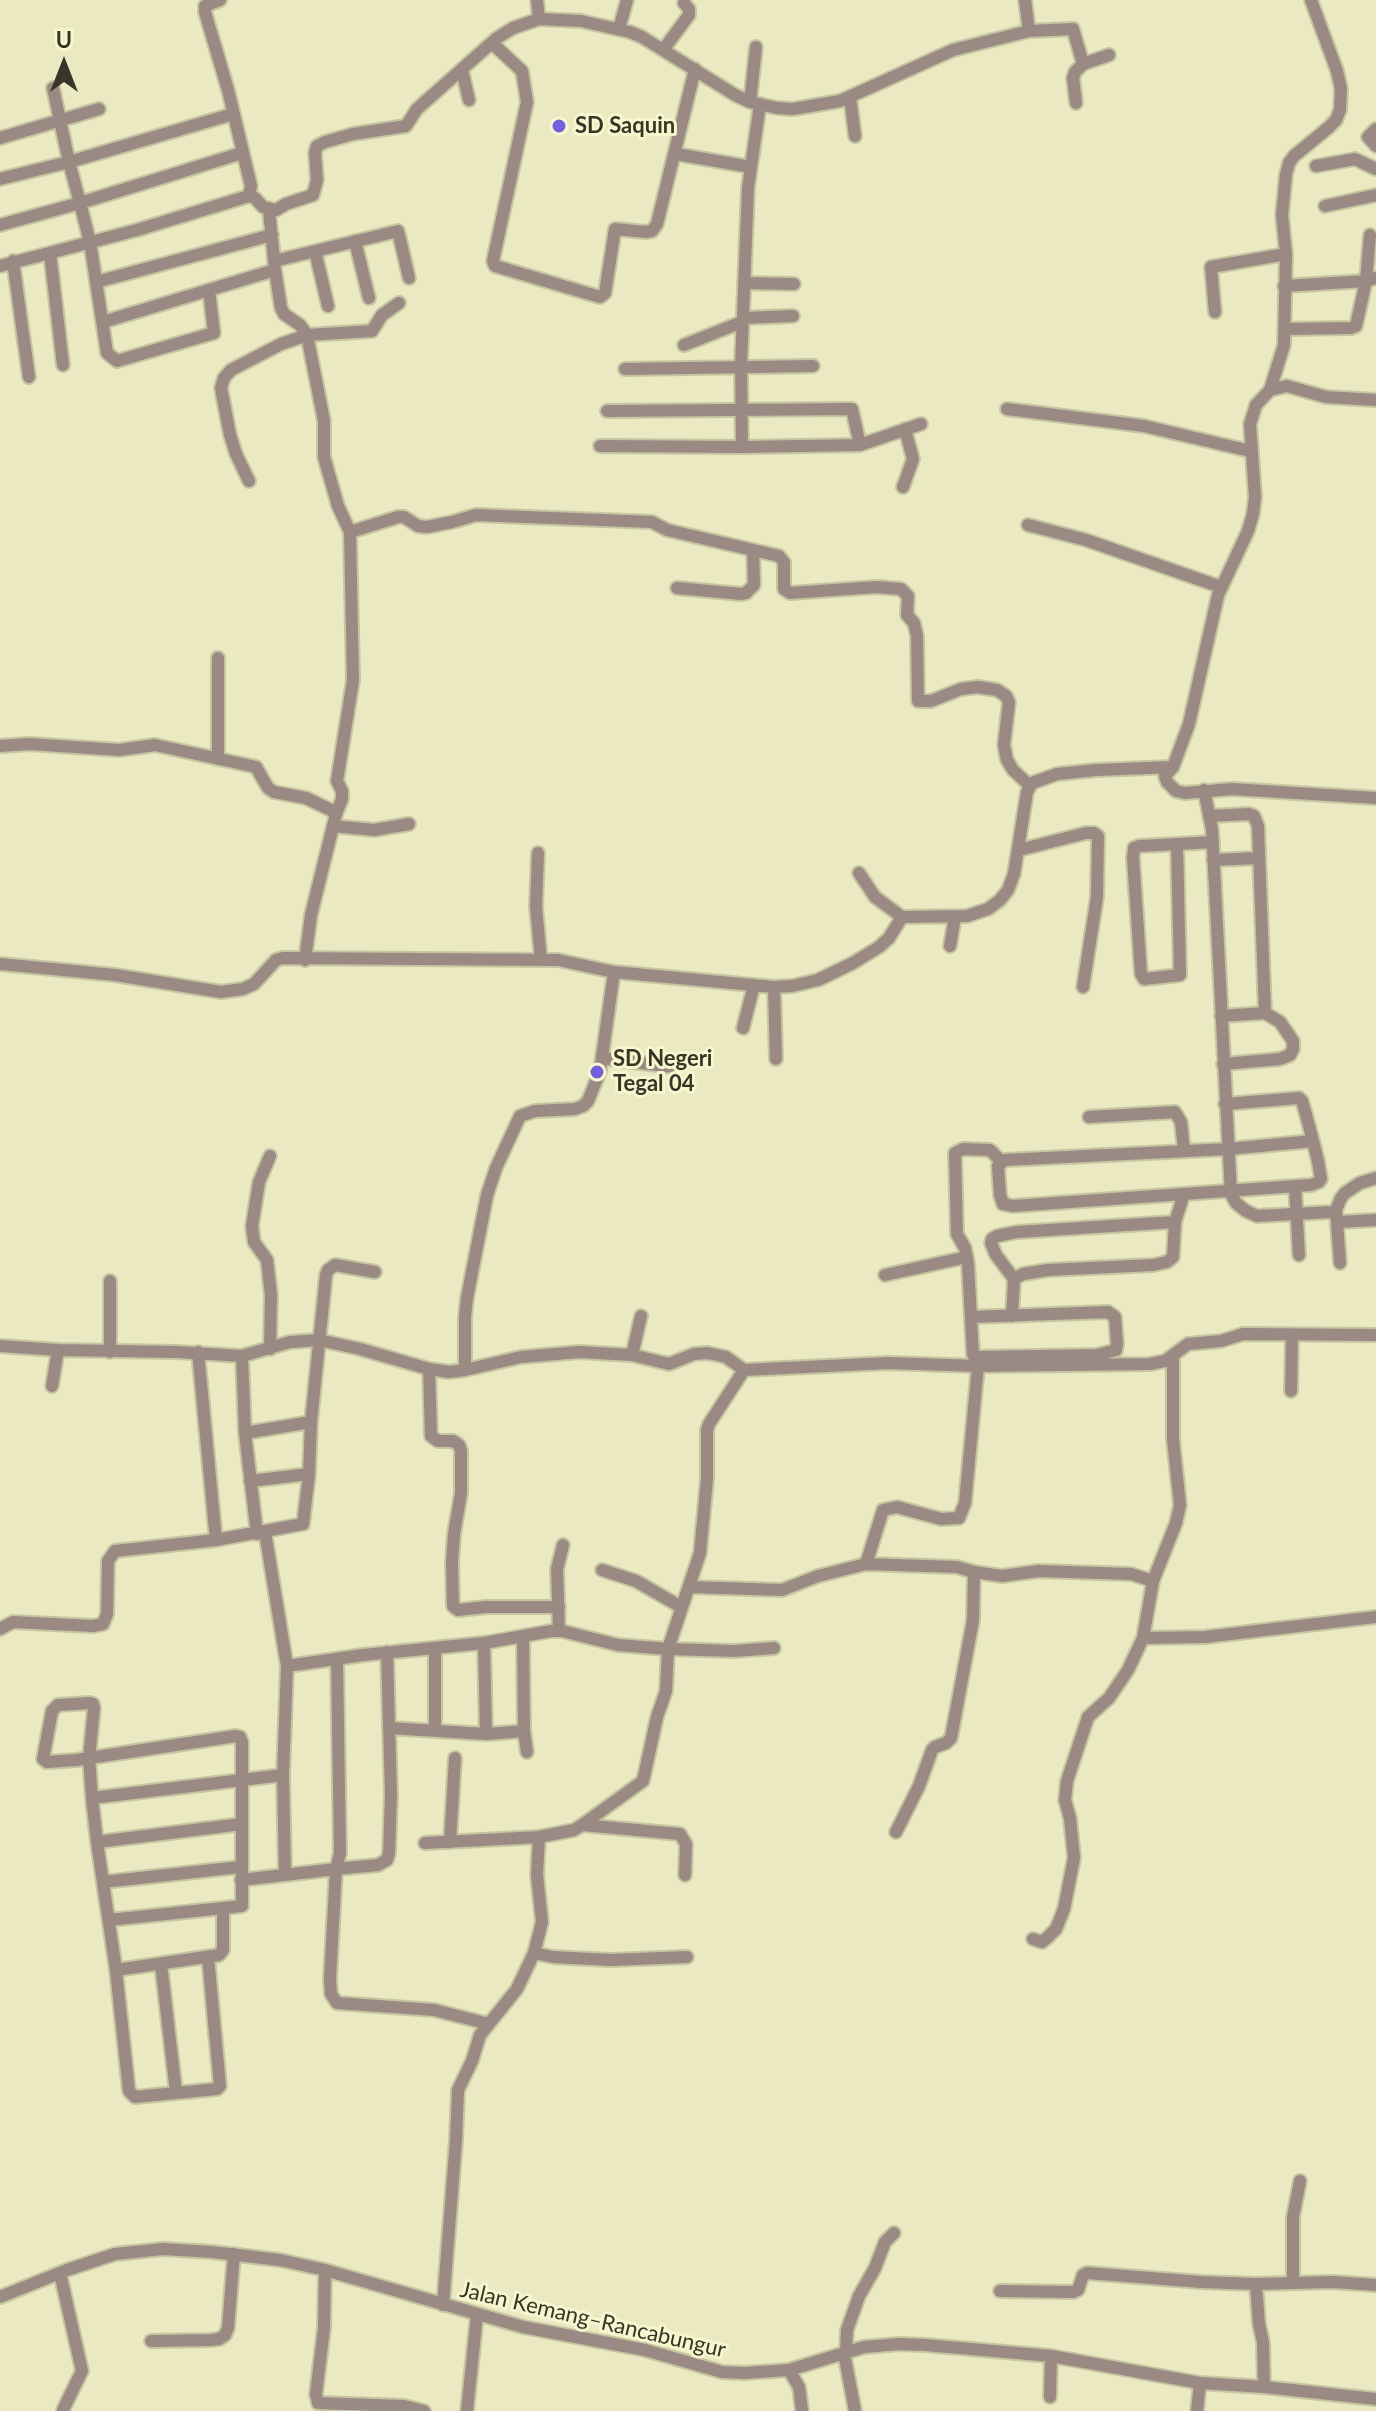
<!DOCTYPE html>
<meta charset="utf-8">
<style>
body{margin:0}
#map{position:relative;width:1376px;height:2411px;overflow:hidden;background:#eae9c1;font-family:Lato,sans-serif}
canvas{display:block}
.north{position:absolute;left:24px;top:24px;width:80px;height:80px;-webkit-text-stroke:6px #f7f6ce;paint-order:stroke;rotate:0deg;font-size:22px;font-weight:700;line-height:32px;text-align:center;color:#363526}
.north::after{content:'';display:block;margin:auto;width:28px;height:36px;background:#363526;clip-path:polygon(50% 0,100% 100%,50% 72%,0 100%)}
</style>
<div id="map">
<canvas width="1376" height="2411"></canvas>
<div class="north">U</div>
</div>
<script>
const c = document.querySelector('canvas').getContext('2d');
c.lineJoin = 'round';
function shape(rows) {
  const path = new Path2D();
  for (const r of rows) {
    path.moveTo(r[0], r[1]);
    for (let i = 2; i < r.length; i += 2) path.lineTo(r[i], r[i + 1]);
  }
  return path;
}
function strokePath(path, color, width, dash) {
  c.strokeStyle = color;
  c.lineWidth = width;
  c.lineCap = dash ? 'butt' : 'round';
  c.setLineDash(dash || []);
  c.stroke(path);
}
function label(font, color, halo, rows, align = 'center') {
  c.font = font + ' Lato,sans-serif';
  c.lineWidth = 6;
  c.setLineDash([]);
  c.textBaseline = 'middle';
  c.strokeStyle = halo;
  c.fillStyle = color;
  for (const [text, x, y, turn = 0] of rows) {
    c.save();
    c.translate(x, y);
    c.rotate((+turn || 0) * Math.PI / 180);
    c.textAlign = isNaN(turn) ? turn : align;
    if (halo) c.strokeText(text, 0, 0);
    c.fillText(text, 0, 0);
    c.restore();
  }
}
const minor = shape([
 [537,0,539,19],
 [619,29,627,0],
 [1029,31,1073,29,1083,64,1109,55],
 [492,43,522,71,527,102,493,261,495,266,600,297,605,293,615,229,646,232,652,231,657,224,695,69],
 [663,50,689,15,689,9,684,3],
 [462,70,469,100],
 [53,88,69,162,233,114],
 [850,97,855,136],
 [750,102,756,47],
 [1076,103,1073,78,1075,72,1083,64],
 [1376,129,1368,137,1376,146],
 [0,138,99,109],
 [676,154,751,167],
 [1316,166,1355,159,1376,169],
 [0,179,69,162,80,203,0,225],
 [249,196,255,198,263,207,276,210,286,204,313,195,317,180,315,153,317,146,325,142,353,134,406,126,417,109,497,38,513,28,539,19,581,21,630,32,642,37,735,95,750,102,777,108,793,109,840,101,953,50,1029,31,1025,0],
 [1325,206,1376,195],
 [269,210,275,270,281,308,284,314,300,325,307,335,324,421,324,457,338,506,350,532,353,680,337,781,342,791,342,799,336,814],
 [355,241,369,298],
 [315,251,328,306],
 [50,253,63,365],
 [13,261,29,377],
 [274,261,398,231,409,278],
 [0,266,137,230,249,196,251,186,228,90,205,12,205,6,220,0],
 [96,282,272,235],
 [744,283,794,284],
 [1284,286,1366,281,1376,278],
 [209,290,214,333,117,361,107,353,90,242,80,203,242,153],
 [1215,312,1211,267,1286,254],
 [743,318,793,316],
 [103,322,275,270],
 [1285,329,1351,328,1356,326,1366,281,1370,235],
 [684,345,742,322],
 [625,369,813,366],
 [1270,390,1287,386,1326,397,1376,400],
 [1007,409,1144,426,1250,451],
 [607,411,852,409,860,445],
 [600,446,742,447,860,445,921,424],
 [742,447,741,365,748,188,760,104],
 [249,481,236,454,230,435,221,388,224,378,231,370,281,344,307,335,372,331,382,315,399,303],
 [903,487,913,459,905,429],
 [1028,525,1086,540,1221,587],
 [350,532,398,517,404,517,418,526,427,527,452,522,476,515,652,522,667,530,779,556,784,562,784,589,790,593,877,587,901,589,908,596,907,615,914,623,917,636,918,701,931,701,961,689,978,687,997,690,1006,696,1009,702,1004,745,1007,760,1013,770,1030,786],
 [677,588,741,594,746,593,754,585,753,550],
 [218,658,218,759],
 [0,746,29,744,119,750,155,745,256,767,268,788,274,792,306,798,333,811,336,814,311,915,305,960],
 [1173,767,1165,776,1167,782,1176,791,1185,793,1232,789,1376,798],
 [1204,790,1212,829,1231,1194,1236,1203,1246,1211,1257,1216,1332,1212,1336,1210,1341,1198,1345,1193,1360,1183,1376,1178],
 [1209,816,1249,814,1254,816,1258,826,1265,1013],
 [333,826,374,830,409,824],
 [1177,844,1180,975,1144,979,1141,974,1133,858,1134,848,1139,846,1177,844,1213,842],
 [1019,850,1086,833,1094,833,1098,836,1097,897,1083,987],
 [538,853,536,907,541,960],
 [1213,860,1259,858],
 [859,873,875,897,902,917],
 [950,946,955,917],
 [0,964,115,975,221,992,243,989,254,984,276,960,283,958,558,960,614,972],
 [774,987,776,1059],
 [1221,1016,1265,1013,1280,1022,1293,1041,1293,1049,1290,1055,1280,1059,1223,1064],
 [743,1028,754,985],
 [602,1058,673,1067],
 [1225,1104,1299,1098,1302,1101,1305,1111,1313,1141,1318,1161,1321,1179,1319,1182,1311,1185,1013,1206,1003,1204,1000,1195,998,1166,1005,1160,1228,1149,1313,1141],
 [1089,1117,1175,1112,1181,1122,1184,1151],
 [1295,1186,1299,1255],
 [1336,1210,1340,1263],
 [1338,1222,1376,1220],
 [885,1275,967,1257],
 [1014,1279,996,1255,991,1243,992,1239,997,1236,1017,1232,1175,1222],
 [110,1281,110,1352],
 [1012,1316,1014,1279,1023,1274,1048,1270,1153,1265,1167,1262,1173,1257,1175,1222,1184,1194],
 [971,1317,1108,1312,1115,1317,1117,1344,1116,1350,1097,1355,975,1357,973,1355,968,1264,965,1248,957,1234,955,1153,963,1149,990,1150,1001,1161],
 [0,1346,58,1350,177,1352,242,1356,290,1342,319,1340,360,1349,429,1369,449,1372,465,1370],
 [270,1349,271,1295,267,1260,254,1242,252,1226,259,1182,270,1156],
 [198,1352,216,1540],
 [632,1355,641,1316],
 [242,1356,245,1433,257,1534],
 [429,1369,431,1436,438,1441,453,1441,459,1445,461,1451,461,1493,454,1534,452,1562,453,1606,458,1610,486,1607,559,1607],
 [744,1370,888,1363,978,1366,1150,1364,1165,1361,1188,1344,1221,1341,1243,1334,1376,1335],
 [52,1386,58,1350],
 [1291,1391,1292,1335],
 [245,1433,311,1422],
 [250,1481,309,1474],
 [265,1532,287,1666,283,1775,285,1874],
 [866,1564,883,1510,897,1507,941,1519,959,1518,965,1503,978,1366],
 [602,1570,636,1581,681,1607],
 [1153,1581,1176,1523,1180,1505,1173,1439,1173,1355],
 [690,1587,782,1590,818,1576,866,1564,957,1567,974,1572,1002,1576,1039,1571,1131,1574,1153,1581,1143,1638,1128,1670,1109,1698,1088,1717,1067,1781,1065,1800,1070,1818,1074,1858,1064,1909,1056,1929,1047,1938,1042,1942,1033,1939],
 [0,1629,13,1622,93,1626,103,1624,107,1614,108,1561,115,1551,216,1540,303,1524,309,1474,311,1422,326,1275,328,1270,335,1265,375,1272],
 [559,1631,557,1569,563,1545],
 [523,1636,524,1731,527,1752],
 [1143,1638,1205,1637,1376,1617],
 [484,1643,486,1734],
 [337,1659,340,1853,336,1869,378,1865,387,1860,389,1853,391,1794,387,1652],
 [287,1666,363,1655,484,1643,551,1631,562,1631,618,1645,668,1649,734,1651,774,1648],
 [389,1728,486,1734,524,1731],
 [435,1731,435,1648],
 [92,1798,283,1775],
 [582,1825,680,1834,686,1844,685,1875],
 [896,1832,919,1786,932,1750,935,1747,946,1743,951,1738,973,1620,974,1572],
 [97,1842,242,1824],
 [450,1842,455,1758],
 [425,1843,539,1837],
 [241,1880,336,1869,330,1979,331,1994,337,2003,434,2010,489,2024],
 [103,1882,240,1867],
 [109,1920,242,1906,242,1742,240,1737,236,1736,89,1758,77,1760,47,1762,43,1759,52,1711,58,1705,90,1703,93,1704,94,1708,89,1758,92,1798,97,1842,116,1970,129,2091,135,2097,217,2089,220,2086,208,1957],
 [534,1953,553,1957,610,1960,687,1957],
 [161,1964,176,2092],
 [116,1970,219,1955,223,1950,223,1909],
 [325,2270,324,2328,316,2394,318,2403,404,2406,424,2411],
 [60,2273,82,2371,63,2410],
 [1293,2283,1293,2217,1300,2181],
 [1256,2284,1259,2324,1263,2342,1264,2387],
 [1000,2291,1073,2292,1078,2290,1083,2275,1087,2273,1201,2282,1256,2284,1333,2282,1376,2285],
 [0,2297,67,2270,115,2254,163,2249,212,2252,280,2260,325,2270,523,2327,645,2350,722,2372,744,2373,789,2370,864,2347,899,2344,925,2345,1051,2356,1200,2383,1264,2387,1376,2399],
 [443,2305,456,2140,458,2090,472,2061,480,2035,517,1989,534,1953,542,1922,537,1875,539,1837,574,1830,582,1825,643,1781,657,1717,666,1691,668,1649,700,1553,707,1479,707,1430,709,1424,744,1370,726,1357,708,1353,694,1354,669,1364,632,1355,579,1352,521,1357,465,1370,465,1317,467,1298,487,1195,496,1168,520,1116,535,1111,575,1109,583,1106,588,1101,600,1071,614,972,774,987,792,986,818,980,853,963,879,947,889,938,902,917,967,916,988,909,1000,900,1008,890,1014,874,1027,792,1032,783,1057,774,1097,770,1173,767,1189,724,1218,595,1248,531,1253,514,1255,497,1250,424,1256,405,1270,390,1284,345,1286,254,1282,215,1286,174,1289,163,1294,156,1328,128,1336,120,1340,110,1341,89,1337,71,1311,0],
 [151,2341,211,2340,219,2339,225,2335,228,2328,234,2254],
 [846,2352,847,2330,859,2296,875,2268,885,2242,894,2233],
 [844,2353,855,2411],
 [789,2370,799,2387,802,2411],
 [1050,2397,1051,2356],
 [467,2411,477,2315],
 [1197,2411,1200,2383]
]);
strokePath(minor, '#c6c5a2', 16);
strokePath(minor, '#9b8a83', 12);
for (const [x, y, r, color] of [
 [559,126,8,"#7261db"],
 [597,1072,8,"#7261db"]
]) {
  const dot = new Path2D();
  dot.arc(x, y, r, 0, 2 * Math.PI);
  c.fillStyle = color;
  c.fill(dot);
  strokePath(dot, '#f7f6ce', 3);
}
label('bold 22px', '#363526', '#f7f6ce', [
 ["SD Saquin",575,126],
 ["SD Negeri",613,1059],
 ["Tegal 04",613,1084]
], 'left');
label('22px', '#363526', '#f7f6ce', [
 ["Jalan Kemang–Rancabungur",593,2320,13]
]);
</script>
